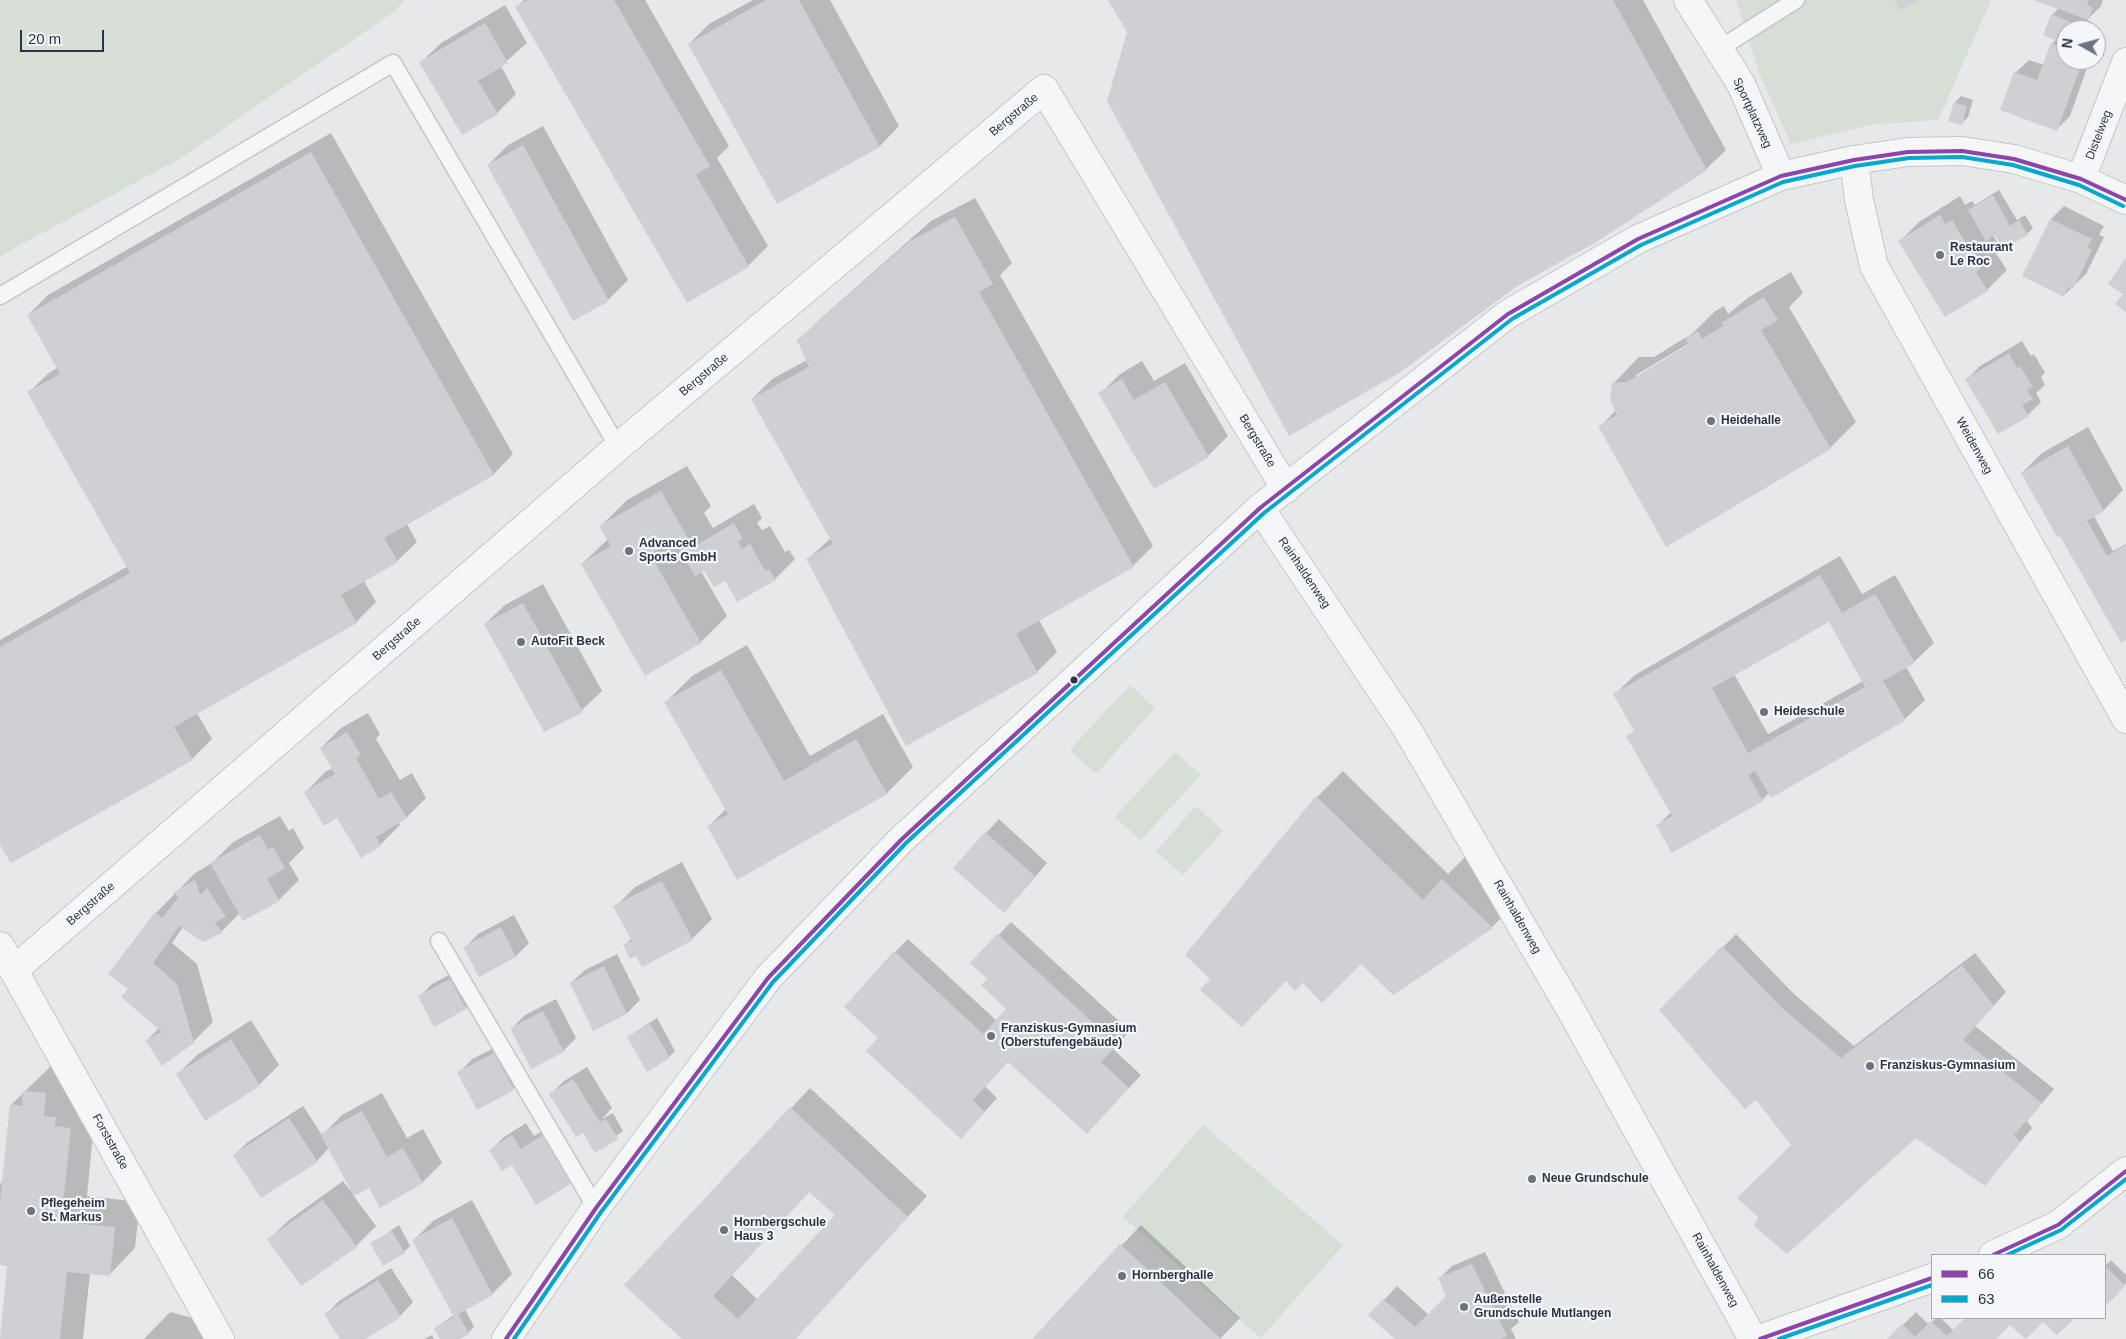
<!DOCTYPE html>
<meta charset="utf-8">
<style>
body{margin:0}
#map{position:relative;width:2126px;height:1339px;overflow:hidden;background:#e6e8ea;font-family:Arial,sans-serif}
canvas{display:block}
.legend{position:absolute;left:1931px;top:1254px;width:175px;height:65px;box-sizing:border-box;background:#f4f6f9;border:1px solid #a4a8b1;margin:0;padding:6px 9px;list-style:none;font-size:15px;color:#2b3445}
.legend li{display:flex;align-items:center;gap:10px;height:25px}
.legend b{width:25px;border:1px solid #a4a8b1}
.north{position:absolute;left:2056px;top:20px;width:50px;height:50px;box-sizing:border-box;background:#f4f6f9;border:1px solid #a4a8b1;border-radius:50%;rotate:277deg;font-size:14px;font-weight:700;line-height:20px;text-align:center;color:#2b3445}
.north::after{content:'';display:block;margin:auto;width:18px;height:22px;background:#6c737f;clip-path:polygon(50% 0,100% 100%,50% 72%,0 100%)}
.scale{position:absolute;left:20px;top:30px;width:84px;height:22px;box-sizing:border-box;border:2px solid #2b3445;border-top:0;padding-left:6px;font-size:15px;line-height:18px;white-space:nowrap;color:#2b3445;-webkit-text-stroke:4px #f4f6f9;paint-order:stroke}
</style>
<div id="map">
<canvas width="2126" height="1339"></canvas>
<ul class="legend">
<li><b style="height:6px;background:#8e44ad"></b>66</li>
<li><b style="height:6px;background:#00a9ce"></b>63</li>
</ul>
<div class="north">N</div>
<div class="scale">20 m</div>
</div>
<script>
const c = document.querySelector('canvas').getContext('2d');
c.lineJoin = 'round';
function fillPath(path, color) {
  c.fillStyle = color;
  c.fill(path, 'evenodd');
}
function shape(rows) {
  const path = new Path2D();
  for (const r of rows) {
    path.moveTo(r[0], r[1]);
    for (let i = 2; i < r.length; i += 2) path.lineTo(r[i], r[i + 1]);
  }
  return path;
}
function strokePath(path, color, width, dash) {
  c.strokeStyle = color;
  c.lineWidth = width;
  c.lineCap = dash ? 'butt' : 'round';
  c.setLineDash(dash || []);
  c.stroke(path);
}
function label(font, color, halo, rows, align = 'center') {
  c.font = font + ' Arial,sans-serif';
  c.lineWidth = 4.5;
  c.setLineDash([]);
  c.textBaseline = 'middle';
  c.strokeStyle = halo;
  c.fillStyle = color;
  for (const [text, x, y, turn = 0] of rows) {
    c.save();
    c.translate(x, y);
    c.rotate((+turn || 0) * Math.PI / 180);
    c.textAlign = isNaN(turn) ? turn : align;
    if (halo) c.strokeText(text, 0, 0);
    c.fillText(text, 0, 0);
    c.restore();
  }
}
fillPath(shape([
 [0,0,404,0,395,11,179,159,0,256],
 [1736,0,1991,0,1938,120,1874,124,1791,144,1760,75],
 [1130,685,1155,708,1096,774,1070,750],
 [1175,752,1201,775,1141,840,1115,817],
 [1196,806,1223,831,1183,875,1156,851],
 [1203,1125,1343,1245,1261,1338,1123,1217]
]), '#d6ded6');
fillPath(shape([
 [524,0,645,0,729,146,717,158,768,246,748,266,516,8],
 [753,0,830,0,899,126,880,146,778,203,689,44,709,24],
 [1110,0,1643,0,1726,150,1706,169,1128,32],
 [2037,0,2103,0,2101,6,2087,20,2090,21,2087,30,2066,30,2066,60,2086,60,2083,67,2087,68,2070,116,2056,130,2015,73,2029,60,2044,65,2052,44,2056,39,2052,15,2059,8],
 [505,5,527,43,501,66,516,94,497,113,421,62,441,43],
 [1961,96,1973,100,1968,117,1961,124,1955,102],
 [543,126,628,280,608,300,574,320,488,165,508,145],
 [331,133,513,454,494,474,407,524,417,542,397,561,364,581,376,602,356,622,197,713,212,739,192,759,0,842,0,640,128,566,29,392,49,373,58,367,28,315,48,295],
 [1999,190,2017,220,2025,215,2033,228,2027,234,1993,235,2000,247,1995,252,2007,270,1987,290,1899,242,1919,222,1960,196,1965,205,1972,201,1975,205],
 [975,198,1012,263,1000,275,1153,546,1133,566,1039,620,1057,652,1037,672,808,559,831,538,752,399,772,379,807,360,798,341,818,321,931,221],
 [2064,206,2104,226,2099,235,2104,237,2086,274,2064,295,2051,219],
 [1791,272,1803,293,1789,307,1856,422,1830,448,1600,427,1616,410,1613,384,1639,357,1654,357,1693,333,1714,312,1724,306,1728,314,1749,297],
 [1693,341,1694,343,1636,378,1636,375],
 [2022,341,2031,356,2034,354,2045,373,2041,377,2045,385,2036,393,2041,402,2028,415,1967,379,1980,366],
 [1142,361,1154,381,1185,363,1228,436,1208,456,1155,487,1100,394,1120,374],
 [2088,427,2123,490,2104,510,2094,516,2113,551,2126,544,2126,639,2088,582,2022,473,2042,453],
 [687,466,711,506,704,513,713,528,754,504,762,518,757,523,762,530,770,526,785,552,789,550,795,559,775,579,725,579,705,569,701,571,727,616,701,642,645,674,582,564,608,539,601,526,627,500],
 [1840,556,1862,594,1895,575,1934,643,1914,662,1906,667,1925,700,1905,719,1769,793,1762,800,1658,825,1671,812,1628,736,1635,730,1615,694,1635,675],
 [1830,620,1863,681,1768,734,1734,674],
 [543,584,602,691,582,710,485,624,505,605],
 [747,645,810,756,883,714,913,767,887,793,738,878,708,827,726,809,666,702,692,676],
 [368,713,380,734,376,739,400,780,412,773,426,798,407,817,398,822,400,825,380,845,306,792,325,772,333,768,321,748,341,728],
 [1343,771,1448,874,1468,854,1518,901,1492,927,1393,993,1361,962,1303,981,1211,979,1187,955,1317,797],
 [280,816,289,831,293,828,304,848,289,863,299,880,279,900,244,920,240,913,221,932,203,941,183,927,172,943,197,964,213,1022,193,1042,146,1041,159,1028,130,988,156,913,195,873,212,863,232,843],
 [999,819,1047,863,1017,898,954,868],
 [682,862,712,919,692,939,624,946,632,938,615,907,635,887],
 [514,915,529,943,516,956,479,975,465,948,478,934],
 [1011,922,1130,1031,1113,1049,1141,1075,1100,1119,1009,1060,985,1086,997,1098,974,1124,879,1038,895,952,908,939,997,1021,1008,1009,989,979,972,963],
 [1736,934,1794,994,1854,1046,1975,953,2006,992,1975,1026,2054,1089,2027,1121,2032,1128,1985,1185,1916,1137,1793,1145,1756,1098,1661,1010],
 [617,954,640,1000,627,1013,594,1029,571,983,585,970],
 [464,967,479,995,465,1008,419,997,432,984],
 [556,999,576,1038,563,1051,512,1028,525,1015],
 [657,1018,675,1051,669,1057,628,1037],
 [251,1020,279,1065,259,1085,205,1119,178,1074,197,1055],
 [508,1041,527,1076,513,1089,459,1073,472,1059],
 [51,1066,72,1068,96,1102,87,1196,140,1202,135,1248,109,1275,90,1273,83,1339,1,1339,8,1265,0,1264,0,1184,3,1180,11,1105],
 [587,1067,612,1108,602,1119,613,1113,623,1131,595,1151,583,1131,551,1094,564,1081],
 [810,1088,927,1196,795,1339,684,1339,626,1285],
 [810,1191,837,1215,758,1300,732,1275],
 [382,1093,407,1138,423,1129,442,1163,423,1182,369,1186,353,1195,376,1226,356,1246,269,1239,289,1220,343,1181,353,1194,355,1193,329,1148,317,1161,234,1155,248,1142,303,1106,322,1135,342,1115],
 [526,1123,534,1136,556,1123,584,1169,571,1182,512,1163,491,1150,504,1137],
 [472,1200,512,1274,492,1294,465,1309,474,1327,468,1333,457,1339,441,1339,435,1328,454,1315,413,1241,433,1221],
 [399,1225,410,1246,404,1252,372,1244],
 [1141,1225,1240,1318,1220,1339,1033,1339],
 [1485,1252,1519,1322,1511,1329,1516,1339,1397,1339,1370,1315,1397,1286,1429,1315,1448,1296,1439,1279,1452,1266],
 [2111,1260,2126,1275,2126,1283,2108,1302,2105,1299,2105,1266],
 [391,1268,413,1302,400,1316,363,1339,342,1339,326,1314,339,1301],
 [170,1312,221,1325,217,1339,144,1339],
 [1916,1312,1929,1325,1936,1318,1941,1318,1954,1331,1967,1318,2073,1318,2057,1334,2043,1320,2025,1338,2010,1323,1994,1339,1889,1339],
 [432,1335,434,1339,424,1339]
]), '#0003');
fillPath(shape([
 [528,0,614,0,710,166,696,175,749,267,687,303,515,7],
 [766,0,799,0,880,147,777,204,688,44],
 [1108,0,1613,0,1707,170,1598,241,1519,285,1399,373,1289,436,1107,101,1127,32],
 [1894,0,1920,0,1900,10],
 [2034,0,2089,0,2087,5,2093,8,2088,20],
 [2051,14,2085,28,2084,30,2066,30,2066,45,2043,35],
 [485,23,508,63,478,81,498,114,462,135,419,62],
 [2051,43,2066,49,2066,60,2083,60,2057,131,2000,110,2014,72,2037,80],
 [1954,102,1967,106,1962,125,1948,121],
 [523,145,609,301,573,321,487,165],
 [311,152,494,475,384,538,398,562,341,595,357,623,174,727,193,760,11,863,0,845,0,647,130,573,27,392,60,374,27,315],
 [1993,195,2010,226,2019,220,2028,235,2003,249,1995,235,1986,241,1968,210],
 [1940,215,1945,224,1952,220,1981,268,1976,272,1988,291,1945,317,1898,241],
 [955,217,993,284,979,292,1134,567,1016,634,1038,673,906,746,806,559,833,544,751,399,809,367,797,340,910,241],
 [2050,219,2092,239,2087,248,2092,250,2073,289,2068,287,2064,297,2022,276],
 [2126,258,2126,312,2115,304,2123,294,2108,284],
 [1764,297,1778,320,1761,330,1831,449,1666,547,1598,426,1617,415,1610,400,1612,383,1627,382,1688,345,1686,338,1698,331,1702,339,1723,326,1721,323],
 [2009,353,2017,368,2020,366,2033,387,2027,390,2033,399,2022,405,2029,416,1998,434,1965,379],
 [1122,379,1134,400,1165,382,1209,457,1154,489,1098,393],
 [2068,446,2104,511,2087,521,2107,556,2126,545,2126,640,2121,643,2060,536,2057,537,2021,473],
 [661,491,693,547,734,523,743,539,738,542,742,549,750,544,765,571,769,569,776,580,737,602,725,581,714,587,704,571,695,576,674,540,650,554,701,643,645,676,581,564,611,546,599,526],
 [1820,575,1842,613,1875,594,1915,663,1883,681,1906,720,1771,798,1755,771,1748,775,1763,801,1672,853,1656,825,1672,816,1626,736,1634,731,1613,694],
 [1829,622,1865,687,1748,753,1712,688],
 [523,603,583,712,544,732,484,624],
 [721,670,784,781,856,739,887,794,737,880,707,826,728,814,664,702],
 [347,732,361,755,356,758,379,799,391,792,407,818,376,837,381,846,361,858,337,818,324,826,304,792,335,774,320,748],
 [1316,796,1423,900,1442,879,1493,928,1393,995,1361,964,1322,1003,1303,983,1295,991,1286,981,1242,1027,1200,990,1210,979,1185,955],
 [985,832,1035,876,1004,913,953,868],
 [260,835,268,850,273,847,285,868,267,879,280,901,243,921,210,863],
 [195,880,200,895,207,888,226,917,215,922,222,933,203,942,179,926,153,963,177,984,194,1043,162,1066,145,1040,162,1032,121,997,128,989,108,974,155,912,162,918,178,898,174,892],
 [662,881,693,940,642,967,636,956,630,959,623,945,632,941,613,906],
 [501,927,516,957,479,977,463,947],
 [997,934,1117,1045,1101,1062,1129,1088,1087,1134,1008,1062,973,1100,985,1112,961,1139,866,1051,878,1038,844,1007,894,951,983,1034,1006,1009,981,985,987,979,970,963],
 [1722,946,1781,1007,1841,1058,1962,965,1994,1006,1963,1040,2042,1103,2014,1135,2020,1142,1985,1186,1916,1138,1787,1254,1754,1226,1758,1217,1737,1198,1791,1145,1756,1100,1745,1109,1659,1010],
 [604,966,627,1014,593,1031,570,983],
 [450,979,466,1009,434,1027,418,996],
 [543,1011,564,1052,531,1069,510,1028],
 [650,1024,670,1058,647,1072,627,1037],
 [231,1039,260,1086,205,1121,176,1074],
 [494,1053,514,1090,477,1110,457,1072],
 [573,1079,600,1122,606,1119,618,1139,595,1153,583,1133,576,1137,549,1094],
 [23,1091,46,1093,44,1116,56,1117,55,1126,71,1128,61,1222,115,1227,110,1276,67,1272,60,1339,0,1339,7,1266,0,1265,0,1201,10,1104,22,1106],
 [790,1107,908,1217,795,1339,682,1339,624,1285],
 [809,1192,835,1215,738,1319,713,1296],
 [362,1111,387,1157,403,1148,423,1183,380,1208,369,1188,354,1196,320,1134],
 [289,1118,318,1162,261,1198,233,1155],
 [512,1135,521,1149,543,1135,572,1183,536,1205,512,1165,502,1171,489,1150],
 [323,1200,357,1247,301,1286,267,1239],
 [452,1218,493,1295,458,1314,469,1334,460,1339,440,1339,434,1328,454,1317,412,1240],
 [392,1231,405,1253,383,1266,370,1243],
 [1120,1244,1187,1307,1221,1339,1032,1339],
 [1472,1264,1507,1336,1500,1339,1395,1339,1368,1315,1383,1299,1415,1327,1446,1296,1438,1278],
 [2105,1266,2125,1286,2108,1304,2105,1301],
 [378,1280,401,1317,365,1339,340,1339,324,1314],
 [1965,1318,2075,1318,2057,1335,2043,1322,2026,1339,2010,1325,1996,1339,1887,1339,1902,1324,1915,1337,1931,1321,1947,1336]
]), '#ced0d3');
const service = shape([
 [1719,49,1796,0],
 [0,296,393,63,618,447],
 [439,941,596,1208]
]);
const minor = shape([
 [1688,0,1741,84,1781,176],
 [1854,160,1859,200,1874,266,2126,719],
 [2081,179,2126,62],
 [1260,508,1407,729,1572,1012,1753,1339],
 [0,946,220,1339],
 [14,970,618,447,1044,89,1286,489],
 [1993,1255,2058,1225,2126,1171],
 [506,1339,596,1208,768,978,902,839,1260,508,1508,314,1638,239,1781,176,1854,160,1908,152,1962,151,2014,159,2081,179,2126,200],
 [1760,1339,1932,1278]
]);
strokePath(service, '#c4c6c8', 19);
strokePath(minor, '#c4c6c8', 30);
strokePath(service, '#f5f6f7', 16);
strokePath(minor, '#f5f6f7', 28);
strokePath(shape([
 [1993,1255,2058,1225,2126,1171],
 [506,1339,596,1208,768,978,902,839,1260,508,1508,314,1638,239,1781,176,1854,160,1908,152,1962,151,2014,159,2081,179,2126,200],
 [1760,1339,1932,1278]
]), '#8e44ad', 4);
strokePath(shape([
 [2007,1255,2061,1230,2126,1179],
 [514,1339,601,1212,773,982,906,843,1264,513,1512,319,1641,245,1783,182,1855,166,1909,158,1962,157,2013,165,2079,185,2123,206],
 [1779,1339,1932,1285]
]), '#00a9ce', 4);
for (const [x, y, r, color] of [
 [1940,255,5,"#6c737f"],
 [1711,421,5,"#6c737f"],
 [629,551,5,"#6c737f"],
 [521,642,5,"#6c737f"],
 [1074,680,4.5,"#2b3445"],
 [1764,712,5,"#6c737f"],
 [991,1036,5,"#6c737f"],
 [1870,1066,5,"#6c737f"],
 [1532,1179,5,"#6c737f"],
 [31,1211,5,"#6c737f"],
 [724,1230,5,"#6c737f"],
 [1122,1276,5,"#6c737f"],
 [1464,1307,5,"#6c737f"]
]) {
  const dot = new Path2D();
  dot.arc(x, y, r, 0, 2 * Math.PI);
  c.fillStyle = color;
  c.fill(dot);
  strokePath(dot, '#f4f6f9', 2);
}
label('12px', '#2b3445', '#f4f6f9', [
 ["Sportplatzweg",1752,113,65],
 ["Bergstraße",1014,115,-40],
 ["Distelweg",2099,135,-69],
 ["Bergstraße",704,375,-40],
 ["Bergstraße",1257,441,59],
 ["Weidenweg",1974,446,61],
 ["Rainhaldenweg",1304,573,56],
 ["Bergstraße",397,639,-41],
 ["Bergstraße",91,904,-41],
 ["Rainhaldenweg",1517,917,60],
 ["Forststraße",110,1142,61],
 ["Rainhaldenweg",1715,1270,61]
]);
label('bold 12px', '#2b3445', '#f4f6f9', [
 ["Restaurant",1950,248],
 ["Le Roc",1950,262],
 ["Heidehalle",1721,421],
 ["Advanced",639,544],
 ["Sports GmbH",639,558],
 ["AutoFit Beck",531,642],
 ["Heideschule",1774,712],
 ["Franziskus-Gymnasium",1001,1029],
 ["(Oberstufengebäude)",1001,1043],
 ["Franziskus-Gymnasium",1880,1066],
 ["Neue Grundschule",1542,1179],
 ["Pflegeheim",41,1204],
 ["St. Markus",41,1218],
 ["Hornbergschule",734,1223],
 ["Haus 3",734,1237],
 ["Hornberghalle",1132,1276],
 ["Außenstelle",1474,1300],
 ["Grundschule Mutlangen",1474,1314]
], 'left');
</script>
